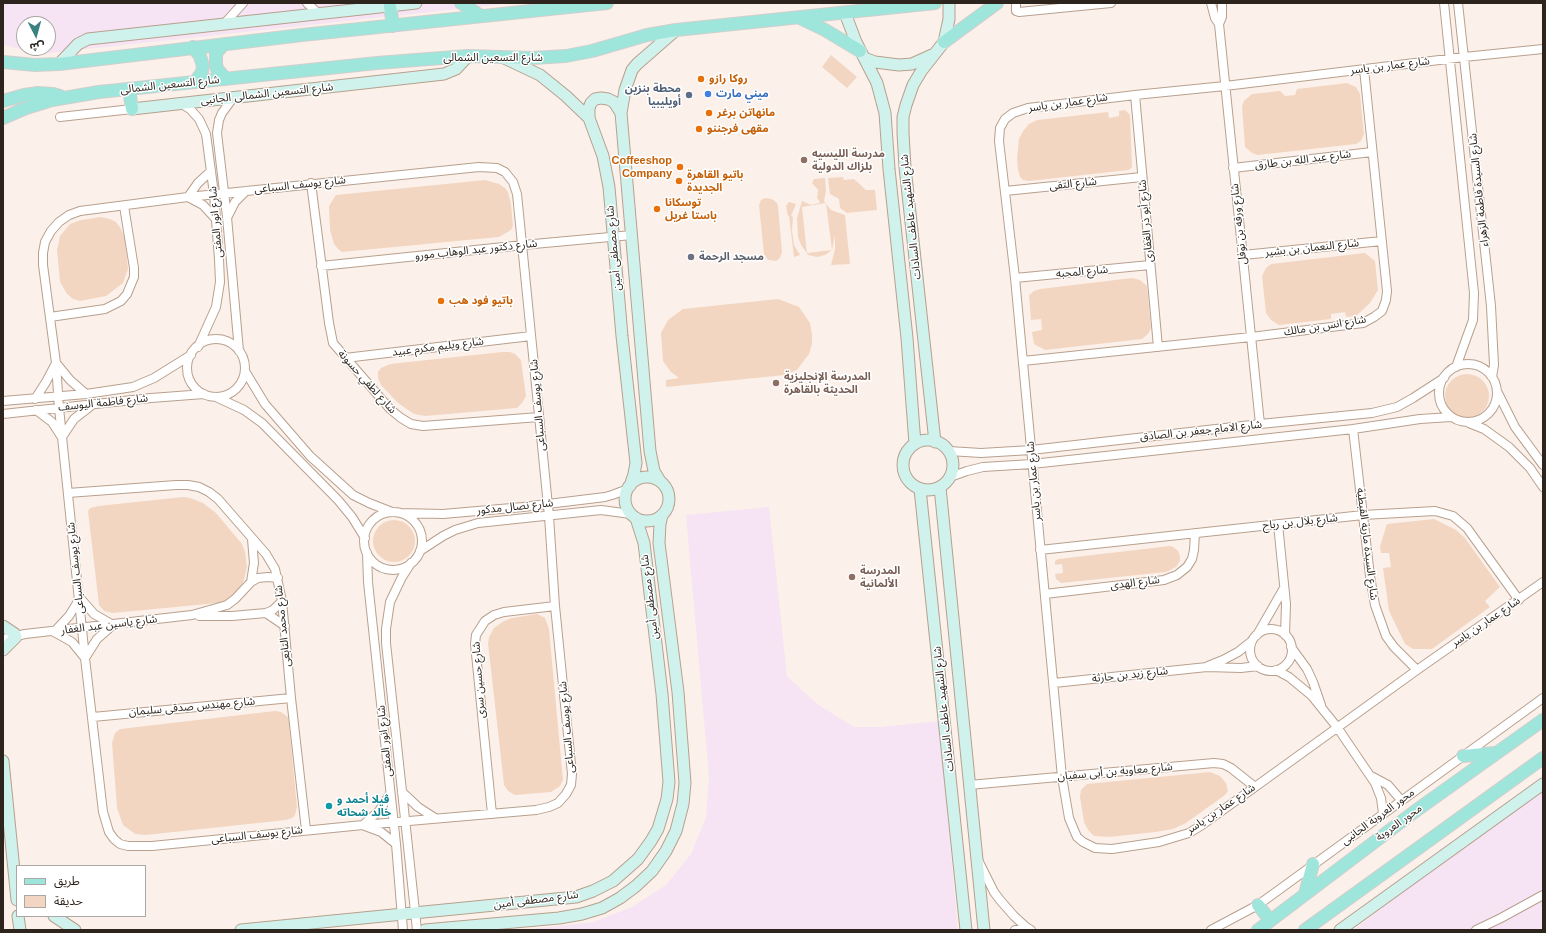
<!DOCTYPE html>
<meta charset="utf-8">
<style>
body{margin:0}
#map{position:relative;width:1546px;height:933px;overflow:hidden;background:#fcf1ea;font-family:Helvetica,"Noto Sans Arabic",sans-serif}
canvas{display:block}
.frame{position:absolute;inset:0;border:4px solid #2d241d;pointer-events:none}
.legend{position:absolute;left:16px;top:865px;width:130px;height:52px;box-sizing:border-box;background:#fff;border:1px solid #aba7a5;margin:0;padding:5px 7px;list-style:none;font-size:12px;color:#2d241d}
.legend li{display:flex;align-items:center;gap:8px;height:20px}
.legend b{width:20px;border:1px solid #aba7a5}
.north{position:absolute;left:16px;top:16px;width:40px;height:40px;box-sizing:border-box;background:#fff;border:1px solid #aba7a5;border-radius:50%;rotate:174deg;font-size:11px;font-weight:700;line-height:16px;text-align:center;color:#2d241d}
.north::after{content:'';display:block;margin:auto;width:14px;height:18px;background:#3a827e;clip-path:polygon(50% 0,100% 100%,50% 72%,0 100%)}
</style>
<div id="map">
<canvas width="1546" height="933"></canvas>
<div class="frame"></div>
<ul class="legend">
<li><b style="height:5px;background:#9ee6db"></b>طريق</li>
<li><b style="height:11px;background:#f2d6c2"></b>حديقة</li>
</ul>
<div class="north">ش</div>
</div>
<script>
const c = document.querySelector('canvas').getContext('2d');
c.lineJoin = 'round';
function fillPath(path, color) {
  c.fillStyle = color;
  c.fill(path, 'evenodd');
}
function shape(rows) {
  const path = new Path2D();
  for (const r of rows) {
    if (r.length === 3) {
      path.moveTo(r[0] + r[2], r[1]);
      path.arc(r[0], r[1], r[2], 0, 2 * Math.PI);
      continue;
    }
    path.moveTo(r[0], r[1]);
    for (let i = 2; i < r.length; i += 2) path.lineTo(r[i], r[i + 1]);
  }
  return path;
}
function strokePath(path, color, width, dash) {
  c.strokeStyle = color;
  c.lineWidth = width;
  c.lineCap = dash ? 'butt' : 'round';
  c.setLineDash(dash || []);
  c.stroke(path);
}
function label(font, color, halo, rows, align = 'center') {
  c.font = font + ' Helvetica,"Noto Sans Arabic",sans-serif';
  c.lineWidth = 3;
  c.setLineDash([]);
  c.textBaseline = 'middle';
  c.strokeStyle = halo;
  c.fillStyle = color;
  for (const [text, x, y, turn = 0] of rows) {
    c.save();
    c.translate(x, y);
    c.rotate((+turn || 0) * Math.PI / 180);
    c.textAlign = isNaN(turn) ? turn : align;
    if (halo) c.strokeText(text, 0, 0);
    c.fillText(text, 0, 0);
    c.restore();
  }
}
fillPath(shape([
 [3,3,513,3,41,54,3,45],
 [24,24,48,24,48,48,24,48],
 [769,507,787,676,817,704,854,727,880,727,939,721,958,930,522,930,593,922,632,907,666,885,691,854,706,817,709,777,686,515],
 [1543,790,1543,930,1353,930,1438,866]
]), '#f6e3f3');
fillPath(shape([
 [831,55,857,77,847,88,822,67],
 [1347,83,1356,87,1360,94,1364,134,1361,141,1356,144,1258,155,1252,153,1245,147,1242,106,1244,101,1252,94,1280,91,1285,96,1295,95,1297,89],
 [1125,110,1130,115,1132,167,1129,170,1029,181,1023,180,1020,177,1018,170,1017,159,1019,139,1023,131,1029,124,1037,120,1108,112,1109,118,1119,116,1119,111],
 [843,177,844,180,854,179,866,190,875,190,877,210,847,213,840,208,839,199,830,194,828,178],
 [825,178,826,190,824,201,831,210,845,215,850,264,831,265,835,249,835,235,832,250,825,255,817,257,808,255,801,245,798,237,797,218,802,201,811,205,819,203,820,202,817,198,818,190,812,183,814,179],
 [826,203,832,250,807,253,802,207],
 [485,180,499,184,505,188,508,192,511,204,513,226,511,230,499,237,342,252,338,249,334,244,330,230,329,206,336,195],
 [765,198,772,199,777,203,778,206,782,252,780,258,776,261,768,260,764,254,759,205,761,200],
 [789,202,796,204,791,216,793,217,792,230,794,245,800,255,794,257,789,216,788,216,786,206],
 [101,217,110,219,116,222,121,229,125,238,128,269,123,283,106,296,80,301,73,299,67,294,60,282,57,250,60,236,70,224,81,220],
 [1365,253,1375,261,1378,290,1370,303,1356,316,1346,317,1345,312,1331,314,1331,319,1279,325,1271,320,1266,313,1262,276,1266,268,1271,264],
 [1132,278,1140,280,1147,286,1151,328,1148,334,1142,339,1045,350,1034,344,1032,332,1042,330,1041,319,1031,320,1029,295,1034,291,1040,289],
 [778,299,799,307,810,323,812,334,812,344,809,354,797,370,785,375,666,387,666,380,679,378,671,372,663,361,661,333,668,320,683,309],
 [502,352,510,352,515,354,521,360,526,396,522,403,517,408,425,416,414,414,398,403,381,385,378,378,378,372,381,368,390,364],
 [1467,396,22],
 [183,497,190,498,203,503,216,513,242,544,245,552,247,567,244,580,239,592,228,602,113,613,104,611,99,605,88,511,90,508,98,506],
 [1434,519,1456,530,1465,538,1500,587,1485,601,1490,607,1432,649,1413,649,1405,644,1389,611,1383,568,1391,567,1389,553,1381,553,1380,546,1387,524],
 [394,541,21],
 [1170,546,1173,547,1178,551,1180,556,1180,561,1176,567,1166,572,1061,583,1056,579,1055,574,1063,573,1062,564,1055,565,1055,561,1058,559],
 [537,614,545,618,549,629,563,780,560,786,551,792,515,795,508,791,504,785,488,643,489,637,494,628,504,621,512,618],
 [275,711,281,712,288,717,289,724,297,807,295,815,292,818,286,820,146,835,135,834,123,825,117,808,112,743,115,733,120,729],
 [1210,772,1220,776,1226,783,1228,791,1225,795,1186,823,1173,829,1156,832,1109,837,1094,836,1088,830,1084,822,1080,797,1081,790,1087,784]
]), '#f2d6c2');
const street = shape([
 [307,3,319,14],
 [1016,3,1016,11,1019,12,1111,3],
 [1211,3,1215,18,1219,24,1260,424],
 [1444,3,1474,293,1473,320,1456,367],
 [1458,3,1491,306,1494,365,1492,377],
 [224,24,243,3],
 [1219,24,1222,17,1222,3],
 [1543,49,1464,57,1225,86,1135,95,1028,108,1013,113,1005,119,1000,128,999,141,1015,278,1062,777,1069,818,1077,837,1083,842,1095,848,1112,849,1159,842,1189,833,1202,825,1255,787,1417,670,1543,582],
 [1135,95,1158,347],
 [233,98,222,113,219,120,217,133,227,217,239,351],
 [180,103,190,109,199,119,206,134,214,194,219,259,220,282,216,307,198,347],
 [60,117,132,109],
 [479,167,497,168,505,172,513,182,517,194,549,516,555,606,572,774,571,785,566,794,558,803,549,807,536,810,363,825,152,846,128,846,120,844,114,839,109,832,103,812,85,658,59,408,56,363,43,265,43,253,45,242,51,231,59,222,69,215,80,211,188,197,479,167],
 [1233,168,1372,152],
 [211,171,198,183,188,197,203,205,215,218],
 [311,183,329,323,333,343,390,409,401,418,411,424,423,426,539,417],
 [1005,191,1142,177],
 [228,216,235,202,246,191],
 [1243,255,1382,241],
 [321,266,523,245,632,235],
 [1015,278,1150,265],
 [50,317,105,309,121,301,127,294,134,277,134,268,124,206],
 [216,368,29],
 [345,358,531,336],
 [1023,361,1251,337,1363,323,1374,317,1382,311,1386,300,1387,291,1364,69],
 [1468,393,29],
 [245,371,265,404,310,456,353,495,369,503,392,512],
 [1498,393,1515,427,1543,465],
 [216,397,244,410,262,423,338,500,352,517,365,538],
 [35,399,46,382,56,363,70,380,86,394],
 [3,401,86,394,133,387,154,378,191,355],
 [36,410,52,422,61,436],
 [3,414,151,398,204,394],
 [1469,423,1484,429,1509,447,1530,468,1543,487],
 [1353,429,1370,576,1375,605,1386,636,1394,647,1417,670],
 [62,437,74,419,92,405],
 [949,451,981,453,1031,450,1260,424,1372,413,1397,407,1413,398,1444,378],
 [950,477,967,471,983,467,1032,464,1353,429,1420,419,1451,417],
 [68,493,176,485,188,485,199,487,209,492,218,499,266,554,275,569,282,601,291,698,306,830],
 [393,541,29],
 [401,513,443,514,523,507,605,497,612,495,628,489],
 [1278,524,1286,604,1285,635],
 [1040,550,1363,515,1435,511,1453,516,1467,528,1519,600],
 [420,551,443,536,455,530,478,523,601,510,631,514],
 [367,553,368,582,396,844,403,930],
 [411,563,402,577,390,602,386,629,386,643,417,930],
 [251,582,254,563,252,539],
 [1045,594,1164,580,1177,575,1187,567,1192,559,1194,550,1195,533],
 [80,598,94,614,113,625,97,639,85,658,72,642,54,632,69,616,80,598],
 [266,613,285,626],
 [199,616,232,616,266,613,273,610,282,601],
 [1271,650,21],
 [1257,635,1284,588],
 [3,639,25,634,192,615,227,605,235,599,251,582,258,578,268,577,278,578],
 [1291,647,1307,669,1313,682,1321,705],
 [1208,666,1223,660,1238,652,1252,641],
 [1276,670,1289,677,1312,696,1337,727,1375,783,1381,798,1383,814],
 [1054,683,1207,667,1241,668,1258,666],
 [93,717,291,698],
 [1371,776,1388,785,1401,800],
 [969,785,1214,763,1223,764,1231,768,1255,787],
 [402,792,418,807,435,818],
 [492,814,475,644,476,635,485,621,494,615,504,612,555,606],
 [363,825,379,811,390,794],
 [365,826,381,832,396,844],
 [979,862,994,892,1000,900,1014,916,1026,927,1031,930],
 [1015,930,1026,927],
 [1211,930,1258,905,1543,698],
 [1476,930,1501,918,1543,895]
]);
const secondary = shape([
 [845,13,856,42,877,83,885,113,889,169,907,338,915,444],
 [502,57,540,75,566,96,589,118,603,156,609,187,622,336,636,463,634,474,630,486],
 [864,58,875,62,899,65,912,64,932,55],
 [59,64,78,44,88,39,416,3],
 [132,109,444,74,456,69,468,56],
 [589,118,589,108,591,103,595,99,601,98,608,99,614,102,621,113],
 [928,465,25],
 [935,442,905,167,903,133,903,117,906,105,913,85,922,70,944,42,949,19,949,3],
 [647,499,22],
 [660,481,654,471,650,451,621,113,625,90,632,70,637,64,676,30],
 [940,487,984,930],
 [920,489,966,930],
 [3,626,15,634],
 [3,650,16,637],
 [3,761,17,900],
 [18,916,20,930],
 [54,916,75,930],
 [241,930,576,897,593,891,613,881,638,859,651,841,658,829,667,799,669,782,662,694,644,543,636,518],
 [425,930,559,918,582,914,602,908,620,898,636,886,652,871,666,851,676,831,683,804,685,783,678,692,659,543,660,524,662,515],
 [1340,930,1543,784]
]);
const primary = shape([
 [461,3,481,16],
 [390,6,393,26],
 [800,18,825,30,860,51],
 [944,42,997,3],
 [224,44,216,53,216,63,217,69,226,79],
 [193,47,200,56,203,66,202,72,195,82],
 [3,62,35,65,59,64,302,35,607,3],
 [129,89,132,109],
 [3,101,24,95,38,93,53,94,60,96],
 [3,118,26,108,52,100,99,92,377,63,468,56,532,58,566,56,592,51,647,35,676,30,935,3],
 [1463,756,1495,753],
 [1305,894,1313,864],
 [1258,905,1270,920],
 [1258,930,1414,812,1543,720],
 [1305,930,1543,758]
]);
strokePath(street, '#b8a08e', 10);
strokePath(secondary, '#b8a08e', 13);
strokePath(primary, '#d1cfcd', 14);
strokePath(street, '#fff', 8);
strokePath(secondary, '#cff2ed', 11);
strokePath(primary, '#9ee6db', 12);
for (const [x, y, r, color] of [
 [701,79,4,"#e8710a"],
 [708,94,4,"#3f7fe0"],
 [689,95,4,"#5c6f8a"],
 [709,113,4,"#e8710a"],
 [699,129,4,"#e8710a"],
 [804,160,4,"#8d6e63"],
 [680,167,4,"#e8710a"],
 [679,181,4,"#e8710a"],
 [657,209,4,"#e8710a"],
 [691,257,4,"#6b7280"],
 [441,301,4,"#e8710a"],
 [776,383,4,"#8d6e63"],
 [852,577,4,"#8d6e63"],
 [329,806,4,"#0f9aa8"]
]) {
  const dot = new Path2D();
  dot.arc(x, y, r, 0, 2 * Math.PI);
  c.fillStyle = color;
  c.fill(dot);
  strokePath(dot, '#fff', 1.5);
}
label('11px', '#2d241d', '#fff', [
 ["شارع التسعين الشمالى",493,58],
 ["شارع عمار بن ياسر",1390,66,-7],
 ["شارع التسعين الشمالى",170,85,-6],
 ["شارع التسعين الشمالى الجانبى",267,94,-6],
 ["شارع عمار بن ياسر",1068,103,-8],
 ["شارع عبد الله بن طارق",1303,160,-7],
 ["شارع التقى",1073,184,-6],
 ["شارع يوسف السباعى",300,185,-6],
 ["شارع السيدة فاطمة الزهراء",1479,190,-96],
 ["شارع الشهيد عاطف السادات",911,217,-96],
 ["شارع أبو ذر الغفارى",1146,221,-95],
 ["شارع انور المفتى",216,222,-95],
 ["شارع ورقه بن نوفل",1239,224,-96],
 ["شارع مصطفى أمين",614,248,-95],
 ["شارع النعمان بن بشير",1312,248,-6],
 ["شارع دكتور عبد الوهاب مورو",476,250,-6],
 ["شارع المحبه",1082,272,-5],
 ["شارع انس بن مالك",1325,326,-9],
 ["شارع ويليم مكرم عبيد",438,347,-7],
 ["شارع لطفي حسونة",367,382,48],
 ["شارع فاطمة اليوسف",103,403,-6],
 ["شارع يوسف السباعى",538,405,-95],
 ["شارع الامام جعفر بن الصادق",1201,431,-6],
 ["شارع عمار بن ياسر",1034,481,-95],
 ["شارع نصال مدكور",515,507,-6],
 ["شارع بلال بن رباح",1300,522,-6],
 ["شارع السيدة مارية القبطية",1367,544,83],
 ["شارع يوسف السباعى",76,568,-96],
 ["شارع الهدى",1135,583,-7],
 ["شارع مصطفى أمين",650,597,-97],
 ["شارع عمار بن ياسر",1486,622,-34],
 ["شارع ياسين عبد الغفار",109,625,-7],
 ["شارع محمد التابعى",283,626,-96],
 ["شارع زيد بن حارثة",1130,675,-6],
 ["شارع حسين سرى",479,680,-94],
 ["شارع مهندس صدقى سليمان",192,707,-5],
 ["شارع الشهيد عاطف السادات",944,709,-96],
 ["شارع يوسف السباعى",567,727,-95],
 ["شارع انور المفتى",385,741,-96],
 ["شارع معاوية بن أبى سفيان",1115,772,-5],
 ["شارع عمار بن ياسر",1221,809,-34],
 ["محور العروبة الجانبى",1378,817,-36],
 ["محور العروبة",1399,823,-36],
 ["شارع يوسف السباعى",257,835,-6],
 ["شارع مصطفى أمين",536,900,-7]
]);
label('bold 11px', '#c56008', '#fff', [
 ["روكا رازو",709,79],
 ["مانهاتن برغر",717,113],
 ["مقهى فرجننو",707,129],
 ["Coffeeshop",672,161,"right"],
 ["Company",672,174,"right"],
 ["باتيو القاهرة",687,175],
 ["الجديدة",687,188],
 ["توسكانا",665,203],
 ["باستا غريل",665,216],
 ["باتيو فود هب",449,301]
], 'left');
label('bold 11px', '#4e5e75', '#fff', [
 ["محطة بنزين",681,89],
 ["أويليبيا",681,102]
], 'right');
label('bold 11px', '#366cbe', '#fff', [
 ["ميني مارت",716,94]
], 'left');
label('bold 11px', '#785e54', '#fff', [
 ["مدرسة الليسيه",812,154],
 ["بلزاك الدولية",812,167],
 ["المدرسة الإنجليزية",784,377],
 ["الحديثة بالقاهرة",784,390],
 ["المدرسة",860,571],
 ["الألمانية",860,584]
], 'left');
label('bold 11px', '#5b616d', '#fff', [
 ["مسجد الرحمة",699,257]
], 'left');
label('bold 11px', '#0d838f', '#fff', [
 ["ڤيلا أحمد و",337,800],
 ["خالد شحاته",337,813]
], 'left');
</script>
